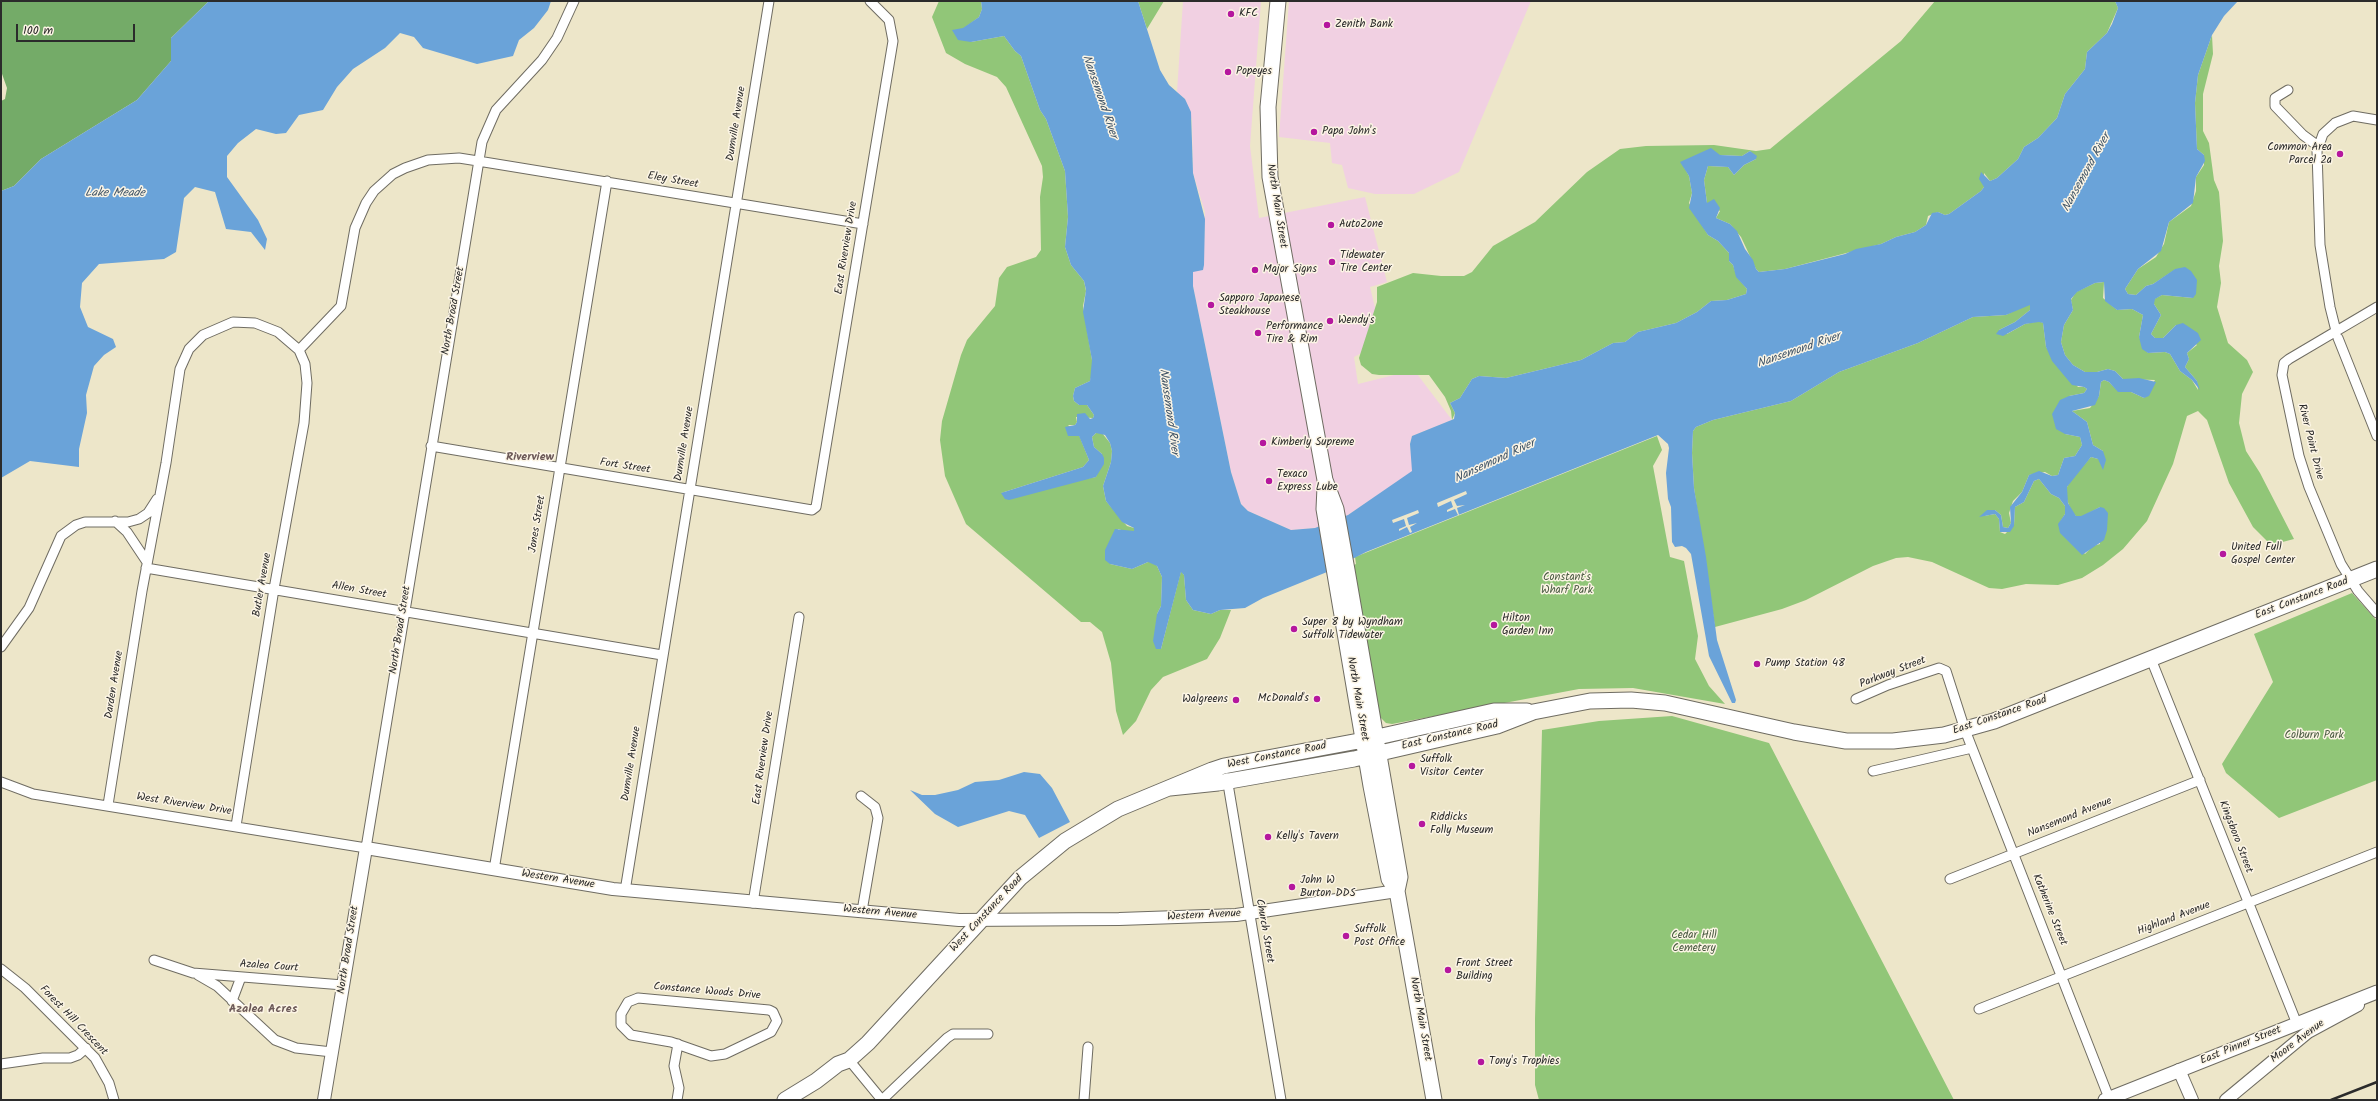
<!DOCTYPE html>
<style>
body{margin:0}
#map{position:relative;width:2378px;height:1101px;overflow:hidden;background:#ede6c9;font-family:Kalam,sans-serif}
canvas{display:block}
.frame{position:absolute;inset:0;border:2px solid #2b2b2b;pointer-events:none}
.scale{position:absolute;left:16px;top:24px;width:119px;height:18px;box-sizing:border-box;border:2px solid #2b2b2b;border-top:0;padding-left:5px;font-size:12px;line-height:14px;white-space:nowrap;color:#2b2b2b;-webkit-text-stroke:3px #fcf5e5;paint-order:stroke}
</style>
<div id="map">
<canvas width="2378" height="1101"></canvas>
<div class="frame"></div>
<div class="scale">100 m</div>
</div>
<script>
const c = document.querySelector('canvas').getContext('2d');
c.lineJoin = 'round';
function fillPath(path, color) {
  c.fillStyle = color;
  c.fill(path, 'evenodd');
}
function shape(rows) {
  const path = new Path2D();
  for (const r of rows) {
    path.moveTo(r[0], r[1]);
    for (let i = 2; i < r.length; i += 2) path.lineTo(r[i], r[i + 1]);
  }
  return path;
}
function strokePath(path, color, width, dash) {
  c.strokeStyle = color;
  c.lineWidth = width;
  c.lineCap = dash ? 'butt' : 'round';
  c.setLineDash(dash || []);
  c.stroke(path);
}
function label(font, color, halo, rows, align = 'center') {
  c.font = font + ' Kalam,sans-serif';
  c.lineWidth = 3;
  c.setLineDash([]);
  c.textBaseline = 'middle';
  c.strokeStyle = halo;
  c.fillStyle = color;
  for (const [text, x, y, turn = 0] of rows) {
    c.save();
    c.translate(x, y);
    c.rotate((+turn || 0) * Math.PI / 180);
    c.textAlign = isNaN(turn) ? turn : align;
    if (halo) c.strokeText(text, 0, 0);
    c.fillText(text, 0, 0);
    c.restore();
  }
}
fillPath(shape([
 [1183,1,1261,1,1250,146,1259,218,1365,197,1387,282,1370,287,1383,341,1354,357,1358,384,1414,370,1452,420,1412,436,1410,444,1413,471,1348,515,1315,528,1291,530,1248,511,1241,504,1231,472,1193,286,1193,271,1204,244,1205,212,1193,173,1192,120,1185,99,1177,92],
 [1289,1,1531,1,1459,172,1414,194,1375,194,1348,188,1342,165,1332,163,1330,143,1279,137]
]), '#f1d0e2');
fillPath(shape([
 [939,1,981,1,982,9,979,17,963,29,971,42,1004,36,1015,51,1021,56,1040,110,1046,119,1065,171,1068,217,1065,247,1071,265,1084,281,1086,291,1083,306,1092,360,1092,374,1090,381,1075,388,1073,396,1074,401,1079,405,1087,405,1094,415,1093,418,1076,417,1077,422,1075,425,1068,425,1079,435,1089,460,1083,467,1001,493,1096,477,1102,454,1094,447,1092,437,1096,433,1102,433,1110,443,1112,451,1111,462,1103,486,1106,501,1127,526,1134,528,1134,532,1131,533,1118,529,1110,564,1132,569,1148,562,1154,562,1157,566,1162,577,1161,606,1157,614,1161,649,1181,571,1184,575,1186,600,1193,610,1211,614,1220,610,1231,610,1220,638,1207,659,1163,677,1151,690,1136,721,1123,735,1116,711,1111,663,1102,632,1090,622,1081,622,966,524,945,476,940,440,942,421,961,355,967,340,995,306,999,278,1007,267,1036,257,1041,250,1040,197,1043,177,1042,166,1006,87,997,77,965,64,946,53,932,17],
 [1138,1,1164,1,1147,29],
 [1935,1,2115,1,2118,8,2107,33,2087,52,2085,69,2065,94,2057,118,2038,138,2024,147,2018,159,1997,178,1990,181,1984,173,1984,187,1981,191,1949,214,1945,215,1938,212,1928,216,1926,225,1915,232,1896,237,1881,244,1785,269,1759,272,1756,269,1741,237,1730,224,1716,218,1720,211,1707,203,1704,180,1708,166,1728,167,1734,175,1744,165,1756,159,1750,151,1742,156,1720,155,1684,167,1689,176,1692,193,1689,203,1708,235,1718,241,1729,253,1729,261,1733,265,1737,277,1747,289,1746,294,1727,300,1711,301,1697,312,1676,323,1638,332,1625,342,1613,343,1581,360,1506,378,1479,376,1472,379,1460,398,1450,403,1455,413,1452,420,1451,411,1445,397,1429,375,1379,375,1372,374,1361,365,1359,358,1377,302,1377,287,1413,273,1441,276,1464,276,1472,272,1493,246,1535,222,1587,172,1620,149,1646,146,1714,145,1756,151,1770,149,1901,41],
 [2212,35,2213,54,2203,94,2203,131,2209,143,2214,180,2219,192,2223,241,2219,266,2221,283,2217,307,2228,343,2247,360,2253,372,2242,394,2239,423,2246,451,2260,473,2294,539,2271,545,2253,527,2229,483,2207,420,2198,411,2187,416,2173,464,2147,521,2123,549,2103,565,2082,578,2058,585,2026,584,2002,589,1989,588,1932,562,1908,557,1896,558,1873,566,1806,600,1782,609,1715,627,1694,488,1692,453,1693,431,1696,427,1713,420,1791,401,1839,372,1918,343,1973,317,2006,315,2027,304,2030,305,2030,310,2015,322,1999,330,2007,334,2025,324,2039,321,2043,323,2046,347,2078,387,2084,387,2087,389,2084,393,2069,396,2065,434,2080,437,2082,445,2075,456,2064,458,2058,475,2052,476,2045,472,2029,475,2022,492,2013,501,2009,513,2011,523,2008,528,2003,527,2001,515,1995,510,1984,516,1995,514,1999,519,2000,532,2005,534,2014,525,2015,507,2024,502,2034,481,2039,479,2051,494,2059,498,2065,506,2065,514,2059,524,2085,554,2093,546,2100,544,2100,507,2081,517,2076,516,2072,513,2066,497,2067,487,2072,478,2091,457,2098,459,2103,451,2093,445,2087,422,2072,411,2090,408,2099,396,2101,382,2104,380,2109,382,2118,391,2131,392,2144,398,2155,380,2123,379,2115,371,2108,369,2097,372,2085,372,2073,365,2065,355,2061,342,2064,325,2073,310,2071,300,2076,292,2095,283,2104,282,2103,298,2117,310,2132,309,2143,315,2139,337,2148,353,2165,352,2170,354,2180,371,2192,380,2198,390,2197,381,2185,367,2189,359,2187,353,2197,345,2176,325,2163,338,2155,338,2151,334,2161,315,2154,304,2154,299,2162,295,2193,298,2176,269,2153,284,2146,286,2136,295,2128,294,2125,289,2138,269,2156,257,2164,244,2169,222,2191,206,2196,191,2196,177,2204,165,2204,155,2197,149,2195,103,2198,75],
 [1657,436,1662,450,1653,466,1670,557,1684,561,1698,636,1695,659,1709,686,1725,704,1633,688,1579,689,1392,724,1386,723,1380,717,1354,565,1356,564,1355,557],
 [2352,593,2377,621,2377,780,2279,818,2226,773,2222,764,2273,682,2254,634],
 [1672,716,1769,743,1954,1100,1539,1100,1535,1085,1535,1019,1542,730,1599,721]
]), '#91c678');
fillPath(shape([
 [1,1,209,1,171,38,171,61,137,100,41,159,14,186,1,191,1,101,5,99,7,88,1,71]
]), '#74ab68');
fillPath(shape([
 [209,1,551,1,548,10,534,28,519,40,513,56,477,64,423,48,414,37,400,33,385,48,353,69,337,87,323,110,299,115,286,133,276,134,256,129,238,143,227,156,227,177,258,220,267,239,265,250,251,232,226,229,215,192,195,187,184,198,176,252,164,259,99,264,82,283,80,307,88,327,113,339,116,347,104,355,94,366,86,395,87,413,79,449,79,467,30,461,1,478,1,191,14,186,41,159,137,100,171,61,171,38],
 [981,1,1138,1,1160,70,1169,85,1185,99,1191,112,1193,173,1205,219,1204,265,1203,270,1193,272,1193,286,1231,472,1241,504,1248,511,1291,530,1315,528,1348,515,1412,471,1410,444,1412,436,1454,419,1455,413,1450,403,1460,398,1472,379,1479,376,1506,378,1581,360,1613,343,1625,342,1638,332,1676,323,1697,312,1711,301,1727,300,1746,294,1747,289,1736,277,1733,265,1729,261,1729,253,1718,241,1708,235,1689,208,1692,193,1689,176,1680,162,1711,148,1720,155,1742,156,1750,151,1757,156,1756,159,1744,165,1734,175,1728,167,1708,166,1704,180,1707,203,1714,199,1720,208,1716,218,1730,224,1737,231,1745,249,1753,260,1756,269,1759,272,1785,269,1845,254,1856,249,1881,244,1896,237,1915,232,1926,225,1932,213,1938,212,1945,215,1949,214,1981,191,1984,187,1979,179,1981,172,1990,181,1997,178,2018,159,2024,147,2038,138,2057,118,2065,94,2085,69,2087,52,2107,33,2112,24,2118,8,2115,1,2238,1,2224,16,2212,35,2198,75,2195,103,2197,149,2204,155,2205,161,2196,177,2193,203,2169,222,2161,251,2138,269,2125,289,2128,294,2136,295,2146,286,2153,284,2175,269,2185,267,2191,271,2197,280,2196,294,2193,298,2162,295,2155,299,2154,304,2161,315,2151,334,2155,338,2163,338,2176,325,2183,323,2198,333,2201,340,2187,353,2189,359,2185,367,2197,381,2200,390,2192,380,2180,371,2170,354,2165,352,2148,353,2142,349,2139,337,2143,315,2132,309,2117,310,2105,301,2104,282,2095,283,2077,292,2071,299,2073,310,2064,325,2061,342,2065,355,2073,365,2085,372,2097,372,2108,369,2115,371,2123,379,2139,378,2156,382,2149,396,2144,398,2131,392,2118,392,2109,382,2104,380,2101,382,2099,396,2095,405,2072,411,2087,422,2093,445,2103,451,2106,460,2103,470,2098,459,2091,457,2067,487,2068,503,2076,516,2081,516,2100,507,2104,508,2108,513,2107,530,2104,540,2082,555,2060,533,2058,524,2065,514,2065,506,2059,498,2051,494,2039,479,2034,481,2024,502,2015,507,2014,526,2010,532,2000,532,1999,519,1995,514,1979,517,1987,510,1995,510,2001,515,2003,527,2008,528,2011,523,2010,507,2022,492,2029,475,2039,471,2052,476,2058,475,2064,458,2075,456,2082,445,2080,437,2065,434,2056,429,2052,414,2060,400,2069,396,2084,393,2087,389,2084,387,2072,385,2052,361,2046,347,2043,323,2039,322,2025,324,2003,336,1996,334,1999,330,2015,322,2030,310,2030,305,2006,315,1973,317,1918,343,1839,372,1791,401,1713,420,1696,427,1693,431,1692,453,1694,488,1706,557,1717,640,1736,700,1735,703,1732,703,1709,656,1691,554,1686,548,1682,546,1675,547,1672,542,1671,507,1668,499,1666,473,1669,448,1668,444,1658,435,1366,552,1327,572,1263,598,1245,608,1220,610,1211,614,1193,610,1186,600,1184,575,1181,572,1161,649,1156,649,1153,641,1157,614,1161,606,1162,577,1157,566,1148,562,1132,569,1110,564,1105,560,1105,550,1115,529,1134,531,1134,528,1122,522,1106,501,1103,486,1111,462,1112,451,1110,443,1105,435,1096,433,1092,437,1094,447,1102,454,1104,458,1104,464,1096,477,1009,500,1005,499,1001,493,1083,467,1089,460,1079,436,1068,436,1065,427,1075,425,1077,422,1077,414,1085,413,1090,419,1093,418,1094,415,1087,405,1079,405,1074,401,1073,396,1075,388,1090,381,1092,360,1083,312,1086,290,1084,281,1071,265,1065,247,1068,217,1065,171,1046,119,1040,110,1021,56,1015,51,1004,36,971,42,958,40,952,30,963,28,979,17,982,9],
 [1024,772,1040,774,1052,788,1070,822,1039,838,1025,815,1009,811,958,827,935,814,910,790,922,795,935,795,958,790,975,782,999,780]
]), '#6aa3d9');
fillPath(shape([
 [1466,491,1467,494,1454,500,1457,506,1465,505,1457,508,1459,515,1458,515,1455,509,1447,512,1447,510,1453,507,1451,501,1438,507,1437,503],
 [1418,510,1419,513,1407,518,1409,525,1417,523,1410,527,1412,532,1410,533,1407,527,1399,531,1399,529,1406,526,1404,519,1393,523,1392,520]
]), '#ede6c9');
const minor = shape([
 [2288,90,2275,98,2275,106,2303,135,2318,146],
 [2377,307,2289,359,2284,363,2282,375,2299,456,2309,487,2341,564,2358,591,2377,613],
 [2336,331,2330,307,2320,245,2317,151,2323,134,2335,123,2353,116,2377,120],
 [2338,338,2377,436],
 [299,350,341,306,355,228,366,203,374,191,393,174,405,168,428,160,459,158,478,161,863,224],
 [431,446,812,510,816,507,893,41,889,20,870,1],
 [115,521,127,532,147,562],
 [146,568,662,655],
 [1,647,29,608,61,536,76,525,85,522,128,522,139,519,148,513,157,499],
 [2151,659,2297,1024],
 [1856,699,1888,685,1939,668,1946,671,1965,730,2109,1098],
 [1873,771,1972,748],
 [1227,778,1281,1100],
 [1,782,33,794,366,848,482,142,496,110,542,60,557,38,574,1],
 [861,796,875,807,878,818,862,911],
 [108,805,142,591,166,463,180,369,189,349,203,335,233,322,255,323,278,332,299,350,305,364,307,383,304,423,274,589,236,826],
 [494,870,607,181],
 [1950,879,2200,780],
 [625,891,769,1],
 [753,903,799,617],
 [154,960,193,973,343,985],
 [1,969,25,988,95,1058,109,1083,114,1100],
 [198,975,217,986,275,1040,296,1048,332,1052],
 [638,998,769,1010,773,1012,777,1021,771,1032,725,1054,711,1056,671,1042,631,1035,621,1025,621,1014,628,1002,638,998],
 [232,1001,241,977],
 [1979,1009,2377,852],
 [849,1060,882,1100],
 [1,1064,43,1058,70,1058,78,1055,86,1048],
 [677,1100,679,1088,674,1066,678,1044],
 [882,1100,947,1038,953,1034,988,1034],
 [1084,1100,1088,1047]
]);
const tertiary = shape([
 [2179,1070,2192,1100],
 [324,1100,366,848,613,889,959,920,1119,919,1236,915,1397,891],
 [2226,1100,2308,1032,2358,1005]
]);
const secondary = shape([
 [2105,1100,2377,992]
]);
const primary = shape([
 [1278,1,1268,107,1270,177,1325,480,1336,509,1347,570,1400,877,1397,891,1434,1100],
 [1325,487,1324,509,1371,786,1389,879,1397,891],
 [1170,788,1218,783,1354,759,1497,726,1533,712,1590,701,1631,700,1665,703,1794,732,1846,741,1893,741,1944,735,1994,721,2377,569],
 [785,1100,816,1081,838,1064,849,1060,868,1043,1020,878,1065,841,1118,809,1212,770,1224,766,1364,740,1494,711,1527,711]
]);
strokePath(minor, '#6f6c62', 11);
strokePath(tertiary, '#6f6c62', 14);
strokePath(secondary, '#6f6c62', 15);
strokePath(primary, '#6f6c62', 17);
strokePath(minor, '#fff', 9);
strokePath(tertiary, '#fff', 12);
strokePath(secondary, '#fff', 13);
strokePath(primary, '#fff', 15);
strokePath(shape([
 [2331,1100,2377,1082]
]), '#2b2b2b', 2.5);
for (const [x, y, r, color] of [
 [1231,14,4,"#b5179e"],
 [1327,25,4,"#b5179e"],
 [1228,72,4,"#b5179e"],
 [1314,132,4,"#b5179e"],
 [2340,154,4,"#b5179e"],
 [1331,225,4,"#b5179e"],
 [1332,262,4,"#b5179e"],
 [1255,270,4,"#b5179e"],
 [1211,305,4,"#b5179e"],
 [1330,321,4,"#b5179e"],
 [1258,333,4,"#b5179e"],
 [1263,443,4,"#b5179e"],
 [1269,481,4,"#b5179e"],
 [2223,554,4,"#b5179e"],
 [1494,625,4,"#b5179e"],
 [1294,629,4,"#b5179e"],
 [1757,664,4,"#b5179e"],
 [1317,699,4,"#b5179e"],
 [1236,700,4,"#b5179e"],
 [1412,766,4,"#b5179e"],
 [1422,824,4,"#b5179e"],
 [1268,837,4,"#b5179e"],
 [1292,887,4,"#b5179e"],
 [1346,936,4,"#b5179e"],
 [1448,970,4,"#b5179e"],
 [1481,1062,4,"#b5179e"]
]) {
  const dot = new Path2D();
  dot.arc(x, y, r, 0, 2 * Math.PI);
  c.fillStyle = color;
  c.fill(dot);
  strokePath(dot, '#fcf5e5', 1.5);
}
label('11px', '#2b2b2b', '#fcf5e5', [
 ["KFC",1239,14],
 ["Zenith Bank",1335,25],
 ["Popeyes",1236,72],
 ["Papa John's",1322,132],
 ["Common Area",2332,148,"right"],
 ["Parcel 2a",2332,161,"right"],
 ["AutoZone",1339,225],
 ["Tidewater",1340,256],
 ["Tire Center",1340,269],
 ["Major Signs",1263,270],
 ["Sapporo Japanese",1219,299],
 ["Steakhouse",1219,312],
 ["Wendy's",1338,321],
 ["Performance",1266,327],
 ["Tire & Rim",1266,340],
 ["Kimberly Supreme",1271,443],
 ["Texaco",1277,475],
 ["Express Lube",1277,488],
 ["United Full",2231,548],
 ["Gospel Center",2231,561],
 ["Hilton",1502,619],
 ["Garden Inn",1502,632],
 ["Super 8 by Wyndham",1302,623],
 ["Suffolk Tidewater",1302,636],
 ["Pump Station 48",1765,664],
 ["McDonald's",1309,699,"right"],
 ["Walgreens",1228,700,"right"],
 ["Suffolk",1420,760],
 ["Visitor Center",1420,773],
 ["Riddicks",1430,818],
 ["Folly Museum",1430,831],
 ["Kelly's Tavern",1276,837],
 ["John W",1300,881],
 ["Burton DDS",1300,894],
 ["Suffolk",1354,930],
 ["Post Office",1354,943],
 ["Front Street",1456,964],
 ["Building",1456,977],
 ["Tony's Trophies",1489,1062]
], 'left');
label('11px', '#2b2b2b', '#fcf5e5', [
 ["Dumville Avenue",737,124,-81],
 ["Eley Street",673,181,10],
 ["North Main Street",1276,206,81],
 ["East Riverview Drive",847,248,-81],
 ["North Broad Street",454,311,-80],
 ["River Point Drive",2310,442,76],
 ["Dumville Avenue",685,444,-81],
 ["Fort Street",625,467,9],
 ["Jones Street",538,524,-81],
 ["Butler Avenue",263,585,-80],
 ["Allen Street",359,591,10],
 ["East Constance Road",2302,599,-21],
 ["North Broad Street",401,630,-81],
 ["Parkway Street",1893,673,-21],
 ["Darden Avenue",115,685,-81],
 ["North Main Street",1357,699,80],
 ["East Constance Road",2000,716,-19],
 ["East Constance Road",1450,736,-13],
 ["West Constance Road",1277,756,-11],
 ["East Riverview Drive",764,758,-82],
 ["Dumville Avenue",632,764,-81],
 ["West Riverview Drive",184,805,9],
 ["Nansemond Avenue",2070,818,-22],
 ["Kingsboro Street",2235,837,69],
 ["Western Avenue",558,880,9],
 ["Katherine Street",2049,910,68],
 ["Western Avenue",880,913,5],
 ["West Constance Road",987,914,-47],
 ["Western Avenue",1204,916,-3],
 ["Highland Avenue",2174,919,-21],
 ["Church Street",1264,931,80],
 ["North Broad Street",349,950,-81],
 ["Azalea Court",269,967,4],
 ["Constance Woods Drive",707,992,5],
 ["North Main Street",1420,1019,80],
 ["Forest Hill Crescent",73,1021,46],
 ["Moore Avenue",2298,1042,-37],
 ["East Pinner Street",2241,1046,-22]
]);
label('11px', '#4a5a42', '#fcf5e5', [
 ["Constant's",1567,578],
 ["Wharf Park",1567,591],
 ["Colburn Park",2314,736],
 ["Cedar Hill",1694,936],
 ["Cemetery",1694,949]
]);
label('italic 12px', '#415568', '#fcf5e5', [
 ["Nansemond River",1099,97,71],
 ["Nansemond River",2087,173,-61],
 ["Lake Meade",115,194],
 ["Nansemond River",1799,351,-19],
 ["Nansemond River",1168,412,82],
 ["Nansemond River",1495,462,-25]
]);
label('bold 12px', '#6c5958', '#fcf5e5', [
 ["Riverview",530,458],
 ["Azalea Acres",263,1010]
]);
</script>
